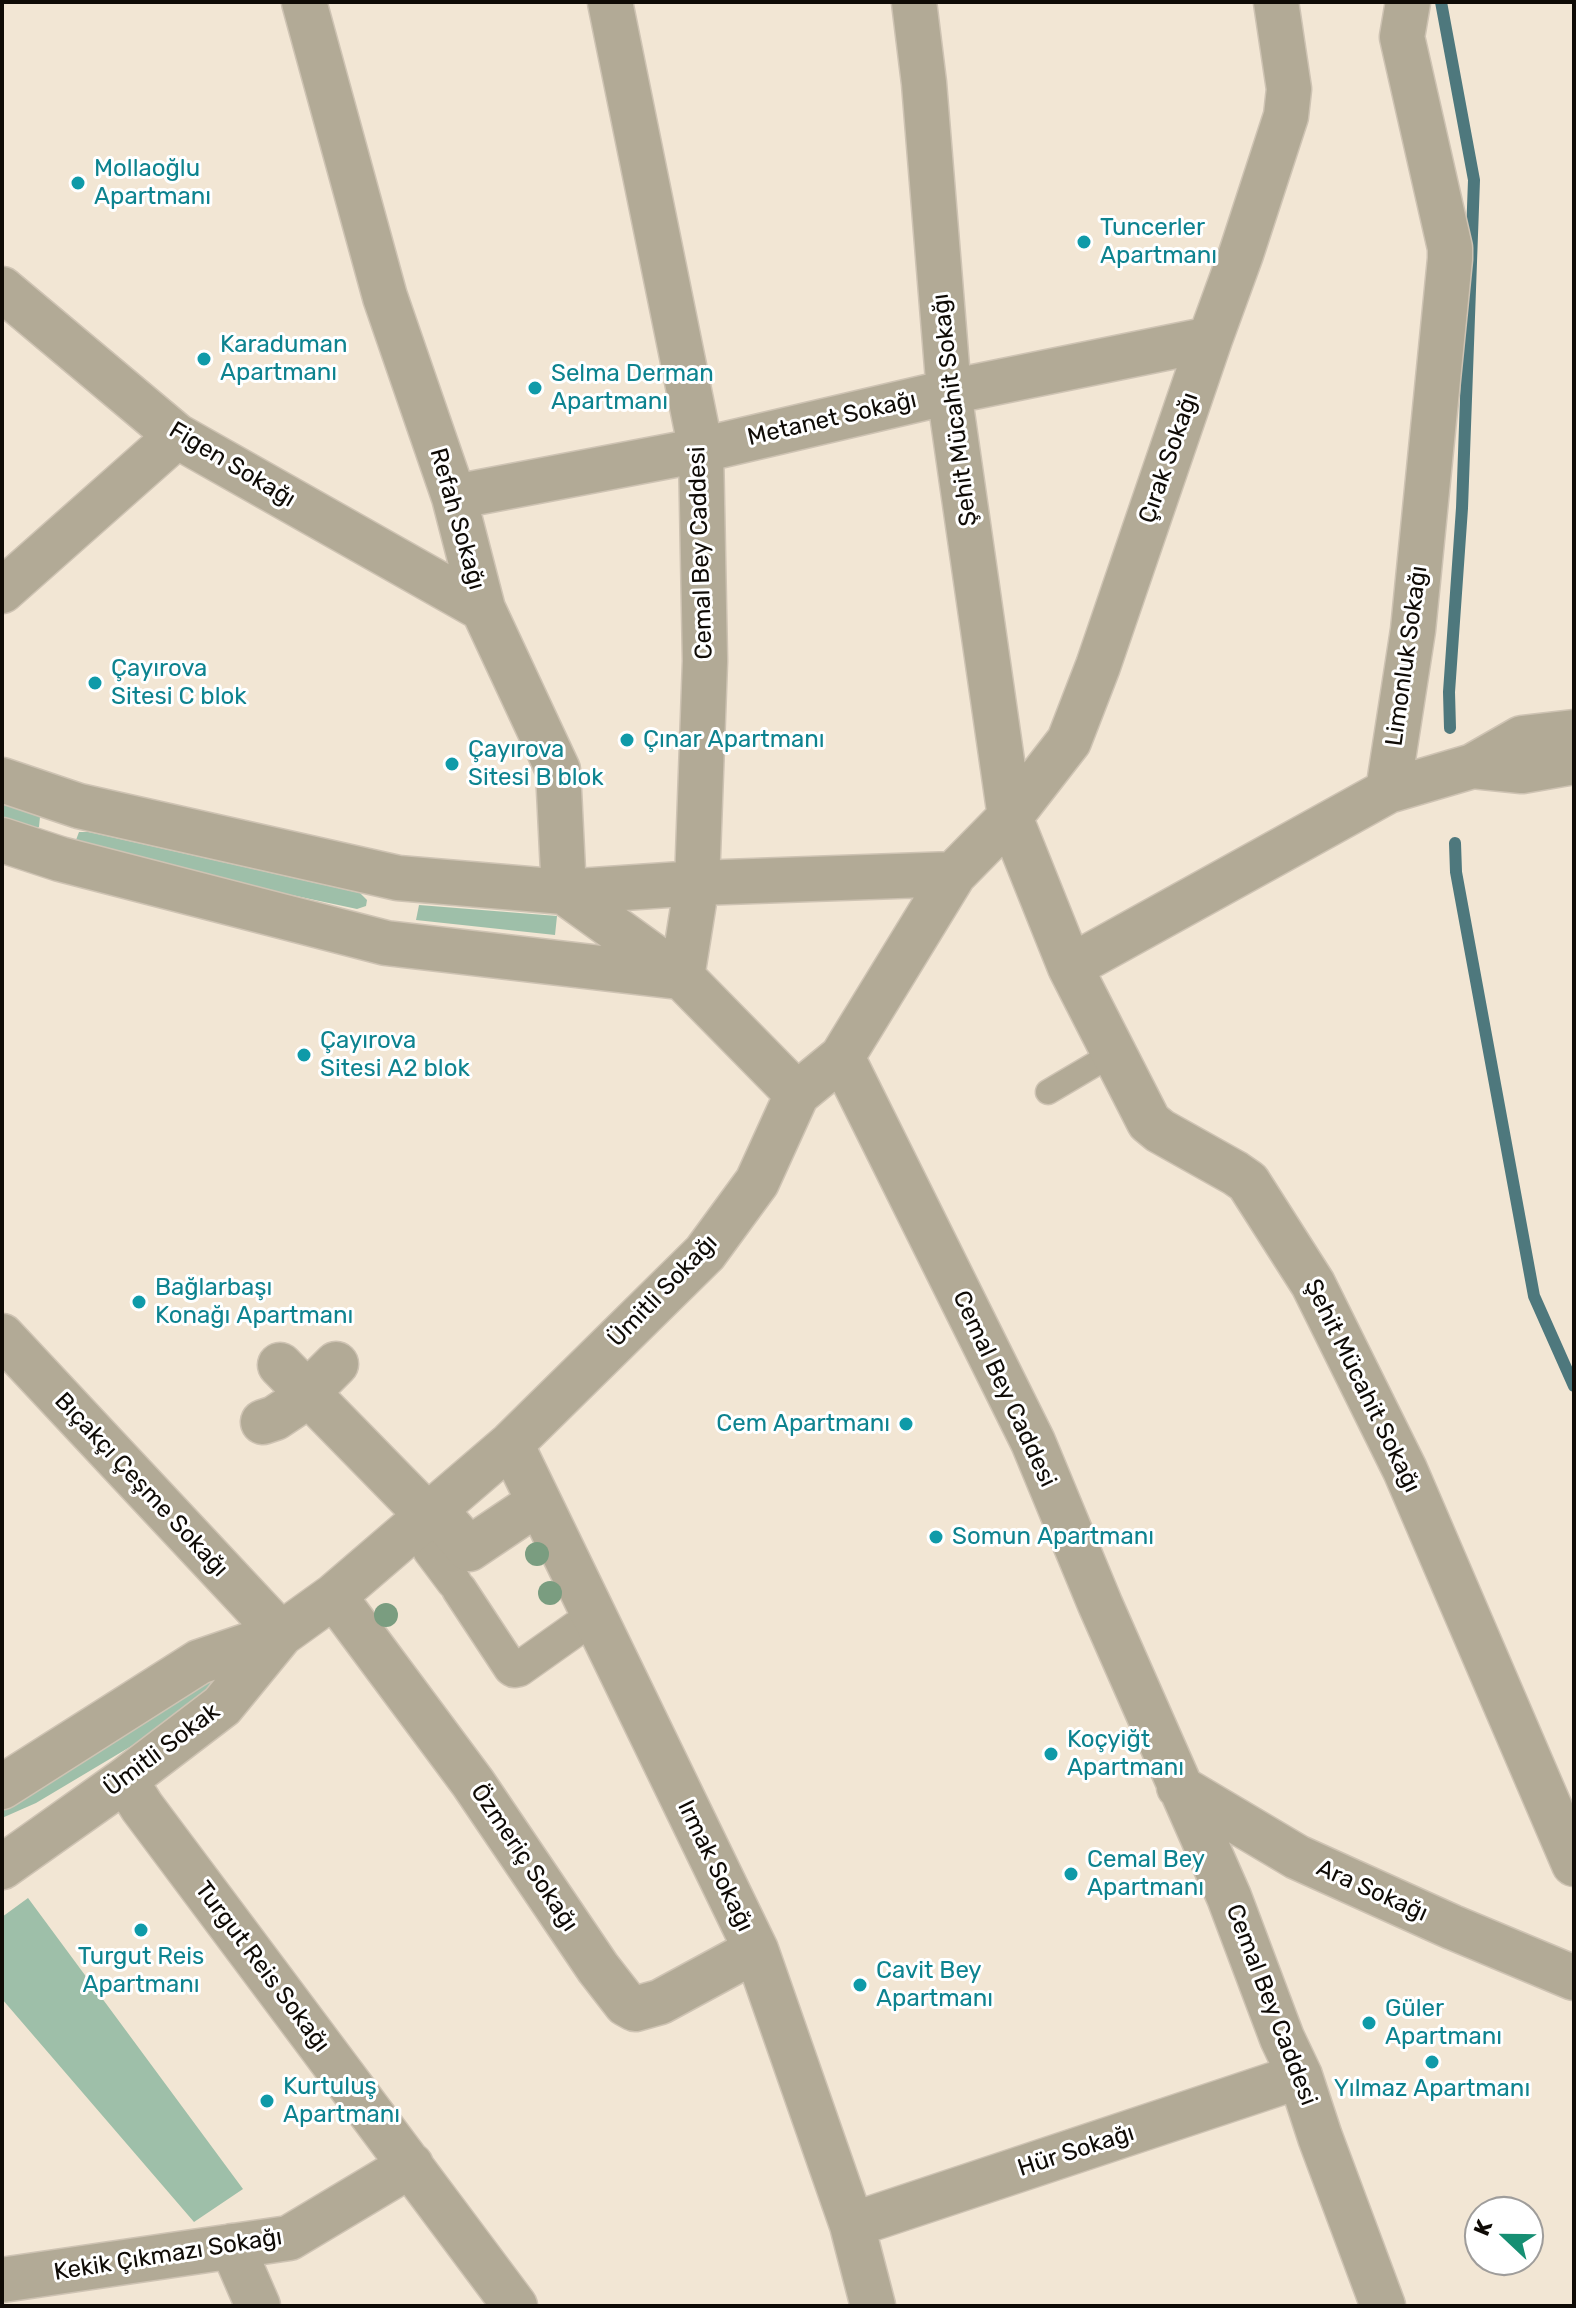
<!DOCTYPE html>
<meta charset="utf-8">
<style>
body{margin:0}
#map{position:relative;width:1576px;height:2308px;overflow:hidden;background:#f2e6d4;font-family:Rubik,sans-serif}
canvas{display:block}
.frame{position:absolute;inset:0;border:4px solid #0f0b06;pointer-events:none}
.north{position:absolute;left:1464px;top:2196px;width:80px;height:80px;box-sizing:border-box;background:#fff;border:2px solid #9f9d9b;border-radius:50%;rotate:292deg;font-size:22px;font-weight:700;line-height:32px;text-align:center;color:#0f0b06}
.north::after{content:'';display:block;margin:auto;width:28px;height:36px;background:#168f73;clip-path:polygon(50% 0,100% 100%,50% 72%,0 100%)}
</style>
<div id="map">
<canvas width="1576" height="2308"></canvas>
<div class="frame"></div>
<div class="north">K</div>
</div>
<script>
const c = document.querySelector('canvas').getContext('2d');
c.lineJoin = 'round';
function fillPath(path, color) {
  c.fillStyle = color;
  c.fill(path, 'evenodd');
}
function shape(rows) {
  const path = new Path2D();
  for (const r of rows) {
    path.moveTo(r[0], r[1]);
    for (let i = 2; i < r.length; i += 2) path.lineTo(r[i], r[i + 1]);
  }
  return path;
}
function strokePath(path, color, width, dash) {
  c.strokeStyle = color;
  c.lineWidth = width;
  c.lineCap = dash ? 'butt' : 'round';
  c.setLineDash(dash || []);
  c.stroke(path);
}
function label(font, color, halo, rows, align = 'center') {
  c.font = font + ' Rubik,sans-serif';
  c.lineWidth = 6;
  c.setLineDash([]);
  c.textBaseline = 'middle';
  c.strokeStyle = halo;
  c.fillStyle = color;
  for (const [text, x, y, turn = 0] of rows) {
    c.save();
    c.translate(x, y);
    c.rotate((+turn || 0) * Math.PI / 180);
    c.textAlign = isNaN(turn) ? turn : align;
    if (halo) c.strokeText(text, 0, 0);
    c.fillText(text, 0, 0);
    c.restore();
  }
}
fillPath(shape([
 [2,802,40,817,39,827,30,829,2,819],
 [79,832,89,832,360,893,367,900,366,906,357,909,95,853,79,846,76,840],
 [419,905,557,916,555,935,416,920],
 [207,1678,212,1686,155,1732,36,1803,2,1818,2,1804],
 [28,1898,243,2189,194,2222,2,1999,2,1917]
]), '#9ebfa9');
strokePath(shape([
 [1441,2,1474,180,1462,508,1449,692,1450,728],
 [1455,843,1456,872,1534,1296,1574,1386]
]), '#4e787d', 12);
const service = shape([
 [1048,1092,1114,1053]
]);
const pedestrian = shape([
 [430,1550,454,1582],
 [459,1589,511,1668,514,1670,519,1669,577,1628]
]);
const minor = shape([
 [304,2,385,297,454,497,483,609,558,770,564,892,682,977],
 [914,2,924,83,949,392,1010,817,1070,967,1388,791,1413,630,1450,259,1450,248,1402,37,1408,2],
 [2,289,177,436,483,609],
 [454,497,701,450,949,392,1210,339],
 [2,591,177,436],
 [1473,766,1522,771,1574,762],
 [2,780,79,806,398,878,564,892,697,883,705,661,701,450,610,2],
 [1388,791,1473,766,1522,738,1574,732],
 [2,840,60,859,386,943,679,977],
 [1070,967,1149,1122,1160,1131,1235,1173,1248,1182,1313,1284,1405,1470,1574,1864],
 [842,1057,1033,1442,1100,1604,1229,1897,1282,2038,1300,2076,1320,2137,1383,2306],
 [797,1094,682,977,697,883,954,874],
 [2,1336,281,1634],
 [280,1365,428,1516],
 [263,1422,275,1418,296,1404,336,1364],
 [511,1444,756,1950,852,2225,873,2306],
 [435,1510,469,1549,539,1502],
 [334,1596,473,1783,598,1968,626,2004,635,2009,660,2002,756,1950],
 [125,1780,142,1807,515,2306],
 [2,1787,199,1662,281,1634],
 [1179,1787,1297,1857,1452,1927,1574,1978],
 [2,1867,125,1780,222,1706,281,1634,334,1596,511,1444,705,1253,757,1182,797,1094,842,1057,954,874,1010,817,1069,741,1098,666,1210,339,1241,254,1286,116,1289,89,1276,2],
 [852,2225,1300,2076],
 [232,2246,258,2306],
 [2,2280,289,2238,411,2165]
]);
strokePath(service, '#cec3b3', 27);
strokePath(pedestrian, '#cec3b3', 37);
strokePath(minor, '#cec3b3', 47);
strokePath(service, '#b2aa96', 24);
strokePath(pedestrian, '#b2aa96', 34);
strokePath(minor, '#b2aa96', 44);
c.fillStyle = '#7a9d80';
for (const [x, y] of [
 [537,1554],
 [550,1593],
 [386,1615]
]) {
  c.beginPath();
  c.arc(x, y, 12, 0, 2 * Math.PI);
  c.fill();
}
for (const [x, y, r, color] of [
 [78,183,8,"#0f9aa8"],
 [1084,242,8,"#0f9aa8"],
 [204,359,8,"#0f9aa8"],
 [535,388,8,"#0f9aa8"],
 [95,683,8,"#0f9aa8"],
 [627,740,8,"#0f9aa8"],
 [452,764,8,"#0f9aa8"],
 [304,1055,8,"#0f9aa8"],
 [139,1302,8,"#0f9aa8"],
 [906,1424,8,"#0f9aa8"],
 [936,1537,8,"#0f9aa8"],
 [1051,1754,8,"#0f9aa8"],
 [1071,1874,8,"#0f9aa8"],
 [141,1930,8,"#0f9aa8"],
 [860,1985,8,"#0f9aa8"],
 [1369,2023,8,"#0f9aa8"],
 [1432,2062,8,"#0f9aa8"],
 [267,2101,8,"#0f9aa8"]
]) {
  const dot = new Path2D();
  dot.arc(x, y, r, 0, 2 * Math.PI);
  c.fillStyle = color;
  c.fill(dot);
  strokePath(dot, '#fff', 3);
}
label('24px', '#0d838f', '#fff', [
 ["Mollaoğlu",94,169],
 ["Apartmanı",94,197],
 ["Tuncerler",1100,228],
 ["Apartmanı",1100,256],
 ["Karaduman",220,345],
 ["Apartmanı",220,373],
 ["Selma Derman",551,374],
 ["Apartmanı",551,402],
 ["Çayırova",111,669],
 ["Sitesi C blok",111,697],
 ["Çınar Apartmanı",643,740],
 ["Çayırova",468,750],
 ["Sitesi B blok",468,778],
 ["Çayırova",320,1041],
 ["Sitesi A2 blok",320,1069],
 ["Bağlarbaşı",155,1288],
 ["Konağı Apartmanı",155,1316],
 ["Cem Apartmanı",890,1424,"right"],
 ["Somun Apartmanı",952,1537],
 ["Koçyiğt",1067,1740],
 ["Apartmanı",1067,1768],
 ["Cemal Bey",1087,1860],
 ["Apartmanı",1087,1888],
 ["Turgut Reis",141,1957,"center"],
 ["Apartmanı",141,1985,"center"],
 ["Cavit Bey",876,1971],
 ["Apartmanı",876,1999],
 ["Güler",1385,2009],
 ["Apartmanı",1385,2037],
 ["Kurtuluş",283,2087],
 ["Apartmanı",283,2115],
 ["Yılmaz Apartmanı",1432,2089,"center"]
], 'left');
label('24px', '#0f0b06', '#fff', [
 ["Şehit Mücahit Sokağı",955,410,-97],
 ["Metanet Sokağı",832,419,-13],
 ["Çırak Sokağı",1169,458,-71],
 ["Figen Sokağı",232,465,31],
 ["Refah Sokağı",457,519,74],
 ["Cemal Bey Caddesi",701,553,-92],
 ["Limonluk Sokağı",1407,656,-82],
 ["Ümitli Sokağı",663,1291,-46],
 ["Şehit Mücahit Sokağı",1362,1386,64],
 ["Cemal Bey Caddesi",1004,1389,65],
 ["Bıçakçı Çeşme Sokağı",141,1485,47],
 ["Ümitli Sokak",162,1750,-37],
 ["Özmeriç Sokağı",524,1858,56],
 ["Irmak Sokağı",715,1866,64],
 ["Ara Sokağı",1372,1891,24],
 ["Turgut Reis Sokağı",262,1967,53],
 ["Cemal Bey Caddesi",1271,2005,69],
 ["Hür Sokağı",1076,2151,-18],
 ["Kekik Çıkmazı Sokağı",168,2255,-9]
]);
</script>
